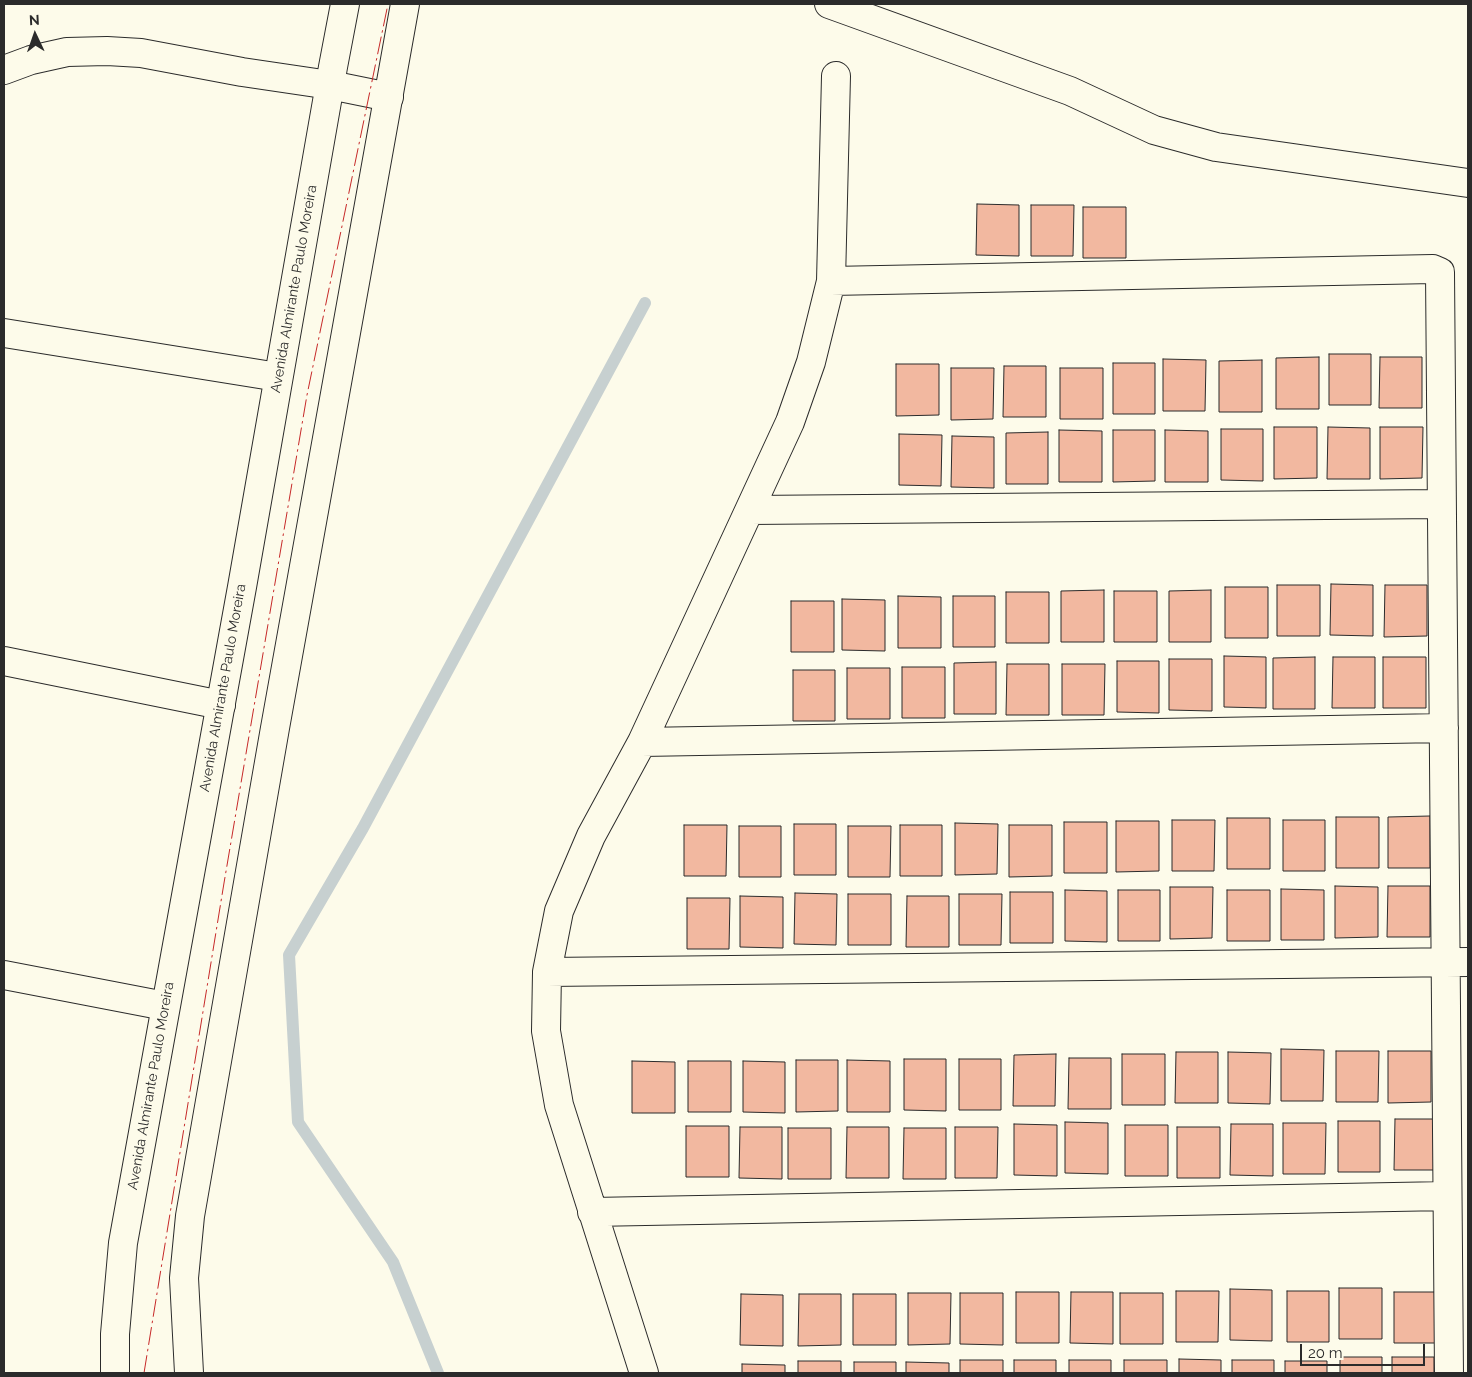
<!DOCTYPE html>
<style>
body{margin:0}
#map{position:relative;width:1472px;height:1377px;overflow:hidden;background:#fdfbea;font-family:Raleway,sans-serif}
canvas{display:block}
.frame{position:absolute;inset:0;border:5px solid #2b2b2b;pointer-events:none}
.north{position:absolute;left:10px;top:10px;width:50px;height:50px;-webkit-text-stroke:4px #fdfbea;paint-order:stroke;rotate:357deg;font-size:14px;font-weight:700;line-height:20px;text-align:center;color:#2b2b2b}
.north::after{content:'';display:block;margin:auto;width:18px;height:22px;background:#2b2b2b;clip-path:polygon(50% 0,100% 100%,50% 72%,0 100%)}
.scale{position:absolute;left:1300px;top:1344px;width:125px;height:22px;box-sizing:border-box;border:2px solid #2b2b2b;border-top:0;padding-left:6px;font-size:15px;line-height:18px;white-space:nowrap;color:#2b2b2b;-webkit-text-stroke:4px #fdfbea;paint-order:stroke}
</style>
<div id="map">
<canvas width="1472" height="1377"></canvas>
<div class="frame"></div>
<div class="north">N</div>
<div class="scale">20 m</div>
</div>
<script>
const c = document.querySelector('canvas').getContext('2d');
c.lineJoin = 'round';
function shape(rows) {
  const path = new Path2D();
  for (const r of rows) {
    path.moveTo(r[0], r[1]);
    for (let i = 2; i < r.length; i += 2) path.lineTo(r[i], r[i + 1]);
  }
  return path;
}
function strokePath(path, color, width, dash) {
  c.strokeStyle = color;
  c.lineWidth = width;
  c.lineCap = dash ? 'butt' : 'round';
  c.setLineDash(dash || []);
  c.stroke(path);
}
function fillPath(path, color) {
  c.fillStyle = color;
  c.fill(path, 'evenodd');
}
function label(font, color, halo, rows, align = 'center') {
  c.font = font + ' Raleway,sans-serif';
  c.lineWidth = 4;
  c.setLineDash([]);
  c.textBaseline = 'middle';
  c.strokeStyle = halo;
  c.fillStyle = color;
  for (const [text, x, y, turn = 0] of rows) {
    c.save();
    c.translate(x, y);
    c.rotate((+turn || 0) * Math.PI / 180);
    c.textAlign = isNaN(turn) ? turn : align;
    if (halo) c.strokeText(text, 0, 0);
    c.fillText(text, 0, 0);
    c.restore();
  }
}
strokePath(shape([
 [438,1373,393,1262,298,1122,289,955,363,828,645,303]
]), '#c7d0d0', 12);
const building = shape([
 [977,204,1019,205,1019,256,976,255,977,204],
 [1031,205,1074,205,1073,256,1031,256,1031,205],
 [1083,207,1126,207,1126,258,1083,258,1083,207],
 [1329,354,1371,354,1371,405,1329,405,1329,354],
 [1319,357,1319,409,1276,409,1276,358,1319,357],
 [1380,357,1422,357,1422,408,1379,408,1380,357],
 [1163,359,1206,360,1205,411,1163,411,1163,359],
 [1262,360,1262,412,1219,412,1219,361,1262,360],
 [1113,363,1155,363,1155,414,1113,414,1113,363],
 [896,364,939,364,939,415,896,416,896,364],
 [1004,366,1046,366,1046,417,1003,417,1004,366],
 [951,368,994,368,993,419,951,420,951,368],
 [1060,368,1103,368,1103,419,1060,419,1060,368],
 [1274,427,1317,427,1317,478,1274,479,1274,427],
 [1328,427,1370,428,1370,479,1327,479,1328,427],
 [1380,427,1423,427,1422,478,1380,479,1380,427],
 [1221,429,1263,429,1263,481,1221,480,1221,429],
 [1059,430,1102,431,1102,482,1059,482,1059,430],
 [1113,430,1155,430,1155,481,1113,482,1113,430],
 [1165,430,1208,431,1208,482,1165,482,1165,430],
 [1048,432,1048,484,1006,484,1006,433,1048,432],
 [899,434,942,435,941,486,899,485,899,434],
 [952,436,994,437,994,488,951,487,952,436],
 [1331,584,1373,585,1373,636,1330,635,1331,584],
 [1277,585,1320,585,1320,636,1277,636,1277,585],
 [1385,585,1427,585,1427,636,1384,637,1385,585],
 [1225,587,1268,587,1268,638,1225,638,1225,587],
 [1104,590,1104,642,1061,642,1061,591,1104,590],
 [1211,590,1211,642,1169,642,1169,591,1211,590],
 [1114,591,1157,591,1157,642,1114,642,1114,591],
 [1006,592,1049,592,1049,643,1006,643,1006,592],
 [898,596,941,597,941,648,898,648,898,596],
 [953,596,995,596,995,647,953,647,953,596],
 [842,599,885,600,885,651,842,650,842,599],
 [791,601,834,601,834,652,791,652,791,601],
 [1224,656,1266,657,1266,708,1224,707,1224,656],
 [1315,657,1315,709,1273,709,1273,658,1315,657],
 [1333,657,1375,657,1375,708,1332,708,1333,657],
 [1383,657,1426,657,1426,708,1383,708,1383,657],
 [1169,659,1212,659,1212,711,1169,710,1169,659],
 [1117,661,1159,661,1159,713,1117,712,1117,661],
 [996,662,996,714,954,714,954,663,996,662],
 [1007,664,1049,664,1049,715,1006,715,1007,664],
 [1062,664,1105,664,1104,715,1062,715,1062,664],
 [902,667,945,667,945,718,902,718,902,667],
 [847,668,890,668,890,719,847,719,847,668],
 [793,670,835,670,835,721,793,721,793,670],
 [1430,816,1430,868,1388,868,1388,817,1430,816],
 [1336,817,1379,817,1379,868,1336,868,1336,817],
 [1227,818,1270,818,1270,869,1227,869,1227,818],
 [1172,820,1215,820,1214,871,1172,871,1172,820],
 [1283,820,1325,820,1325,871,1283,871,1283,820],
 [1116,821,1159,821,1159,871,1116,872,1116,821],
 [1064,822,1107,822,1107,873,1064,873,1064,822],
 [955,823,998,824,997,874,955,875,955,823],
 [794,824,836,824,836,875,794,875,794,824],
 [684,825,727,825,726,876,684,876,684,825],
 [900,825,942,825,942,876,900,876,900,825],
 [1009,825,1052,825,1052,876,1009,877,1009,825],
 [739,826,781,826,781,877,739,877,739,826],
 [848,826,891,826,890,877,848,877,848,826],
 [1335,886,1378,887,1378,937,1335,938,1335,886],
 [1388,886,1430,886,1430,937,1387,937,1388,886],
 [1170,887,1213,887,1212,938,1170,939,1170,887],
 [1281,889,1324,890,1324,940,1281,940,1281,889],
 [1065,890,1107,891,1107,942,1065,941,1065,890],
 [1118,890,1160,890,1160,941,1118,941,1118,890],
 [1227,890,1270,890,1270,941,1227,941,1227,890],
 [1010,892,1053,892,1053,943,1010,943,1010,892],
 [795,893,837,894,836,945,794,944,795,893],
 [848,894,891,894,891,945,848,945,848,894],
 [959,894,1002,894,1001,945,959,945,959,894],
 [740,896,783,897,783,948,740,947,740,896],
 [907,896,949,896,949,947,906,947,907,896],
 [687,898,730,898,729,949,687,949,687,898],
 [1281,1049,1324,1050,1323,1101,1281,1101,1281,1049],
 [1336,1051,1379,1051,1378,1102,1336,1102,1336,1051],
 [1388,1051,1431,1051,1431,1102,1388,1103,1388,1051],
 [1176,1052,1218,1052,1218,1103,1175,1103,1176,1052],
 [1228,1052,1271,1053,1270,1104,1228,1103,1228,1052],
 [1056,1054,1055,1106,1013,1106,1014,1055,1056,1054],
 [1122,1054,1165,1054,1165,1105,1122,1105,1122,1054],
 [1069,1058,1111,1058,1111,1109,1068,1109,1069,1058],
 [904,1059,946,1059,946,1111,904,1110,904,1059],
 [959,1059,1001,1059,1001,1110,959,1110,959,1059],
 [796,1060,838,1060,838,1111,796,1112,796,1060],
 [847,1060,890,1061,890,1112,847,1112,847,1060],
 [632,1061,675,1062,675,1113,632,1113,632,1061],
 [688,1061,731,1061,731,1112,688,1112,688,1061],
 [743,1061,785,1062,785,1113,743,1112,743,1061],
 [1395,1119,1437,1119,1436,1170,1394,1170,1395,1119],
 [1338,1121,1380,1121,1380,1172,1338,1172,1338,1121],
 [1065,1122,1108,1123,1108,1174,1065,1173,1065,1122],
 [1283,1123,1326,1123,1325,1174,1283,1174,1283,1123],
 [1014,1124,1057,1125,1057,1176,1014,1175,1014,1124],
 [1231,1124,1273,1124,1273,1176,1230,1175,1231,1124],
 [1125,1125,1168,1125,1168,1176,1125,1176,1125,1125],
 [686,1126,729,1126,729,1177,686,1177,686,1126],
 [740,1127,782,1127,782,1179,739,1178,740,1127],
 [847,1127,889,1127,889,1178,846,1178,847,1127],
 [955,1127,998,1127,997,1178,955,1178,955,1127],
 [1177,1127,1220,1127,1220,1178,1177,1178,1177,1127],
 [788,1128,831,1128,831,1179,788,1179,788,1128],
 [904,1128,946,1128,946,1179,903,1179,904,1128],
 [1339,1288,1382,1288,1382,1339,1339,1339,1339,1288],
 [1230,1289,1272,1290,1272,1341,1230,1340,1230,1289],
 [1176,1291,1219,1291,1218,1342,1176,1342,1176,1291],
 [1287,1291,1329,1291,1329,1342,1287,1342,1287,1291],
 [1016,1292,1059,1292,1059,1343,1016,1343,1016,1292],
 [1071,1292,1113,1292,1113,1344,1070,1343,1071,1292],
 [1394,1292,1436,1292,1436,1343,1394,1343,1394,1292],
 [908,1293,951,1293,950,1344,908,1345,908,1293],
 [960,1293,1003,1293,1003,1345,960,1344,960,1293],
 [1120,1293,1163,1293,1163,1344,1120,1344,1120,1293],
 [741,1294,783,1295,783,1346,740,1345,741,1294],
 [799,1294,841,1294,841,1345,798,1346,799,1294],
 [853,1294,896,1294,896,1345,853,1345,853,1294],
 [1340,1357,1382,1357,1382,1373,1340,1373,1340,1357],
 [1392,1357,1434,1357,1434,1373,1392,1373,1392,1357],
 [1179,1359,1221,1360,1221,1373,1179,1373,1179,1359],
 [960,1360,1003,1360,1003,1373,960,1373,960,1360],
 [1014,1360,1056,1360,1056,1373,1014,1373,1014,1360],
 [1069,1360,1111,1360,1111,1373,1069,1373,1069,1360],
 [1124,1360,1167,1360,1167,1373,1124,1373,1124,1360],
 [1232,1360,1274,1360,1274,1373,1232,1373,1232,1360],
 [798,1361,841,1361,841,1373,798,1373,798,1361],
 [1285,1361,1327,1361,1327,1373,1285,1373,1285,1361],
 [854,1362,896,1362,896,1373,854,1373,854,1362],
 [906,1362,949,1363,949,1373,906,1373,906,1362],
 [742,1364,785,1365,785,1373,742,1373,742,1364]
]);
fillPath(building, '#f2b8a0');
strokePath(building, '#2b2b2b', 1);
const minor = shape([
 [4,70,31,60,67,52,107,51,141,53,242,72,330,85,389,97],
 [831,281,1433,269,1440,272,1449,1373],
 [4,333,278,377],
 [750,510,1441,504],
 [4,661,221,705],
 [642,742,1444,728],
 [547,972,1468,962],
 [4,975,165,1006],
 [592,1212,1447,1196],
 [644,1373,559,1105,546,1031,547,972,559,911,591,836,642,742,790,422,811,362,831,281,836,76]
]);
const tertiary = shape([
 [829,4,1070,91,1154,130,1216,147,1468,183]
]);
const secondary = shape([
 [115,1373,115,1334,123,1243,242,587,333,67,345,4],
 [189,1373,184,1278,190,1216,275,728,405,4]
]);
strokePath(minor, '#2b2b2b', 30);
strokePath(tertiary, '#2b2b2b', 30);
strokePath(secondary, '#2b2b2b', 30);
strokePath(minor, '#fdfbea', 28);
strokePath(tertiary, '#fdfbea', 28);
strokePath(secondary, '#fdfbea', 28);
strokePath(shape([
 [144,1373,224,883,307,395,388,4]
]), '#c62828', 1, [18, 4, 2.5, 4]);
label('14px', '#2b2b2b', '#fdfbea', [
 ["Avenida Almirante Paulo Moreira",294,289,-80],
 ["Avenida Almirante Paulo Moreira",223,688,-80],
 ["Avenida Almirante Paulo Moreira",151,1086,-80]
]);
</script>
